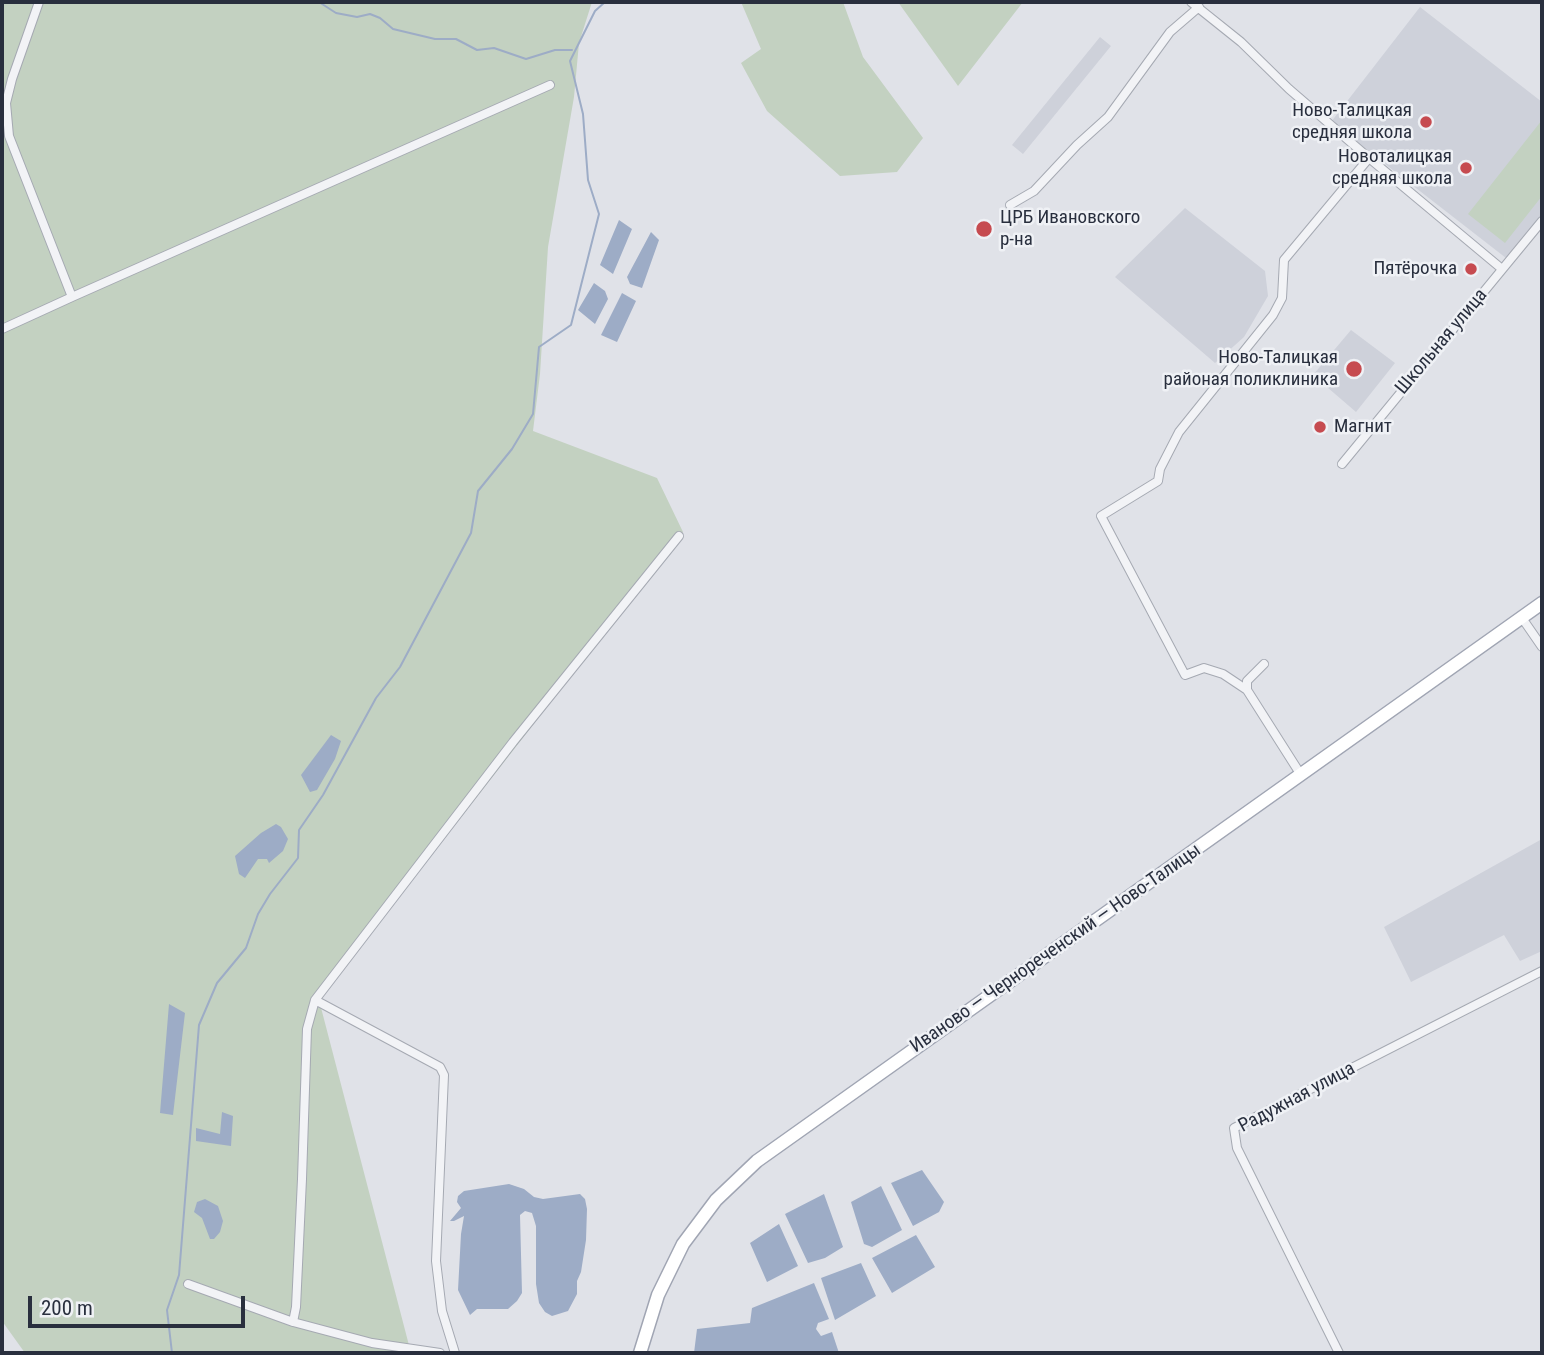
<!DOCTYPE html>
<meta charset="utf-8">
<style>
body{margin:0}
#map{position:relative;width:1544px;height:1355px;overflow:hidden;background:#e0e2e8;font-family:"Roboto Condensed",sans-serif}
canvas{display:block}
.frame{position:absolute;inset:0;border:4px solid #292f3e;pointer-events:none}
.scale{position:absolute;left:28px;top:1296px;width:217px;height:32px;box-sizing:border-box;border:4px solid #292f3e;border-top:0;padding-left:9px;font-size:21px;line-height:24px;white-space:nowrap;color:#292f3e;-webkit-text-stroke:5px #eff1f5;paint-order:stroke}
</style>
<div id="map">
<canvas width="1544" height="1355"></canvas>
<div class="frame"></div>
<div class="scale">200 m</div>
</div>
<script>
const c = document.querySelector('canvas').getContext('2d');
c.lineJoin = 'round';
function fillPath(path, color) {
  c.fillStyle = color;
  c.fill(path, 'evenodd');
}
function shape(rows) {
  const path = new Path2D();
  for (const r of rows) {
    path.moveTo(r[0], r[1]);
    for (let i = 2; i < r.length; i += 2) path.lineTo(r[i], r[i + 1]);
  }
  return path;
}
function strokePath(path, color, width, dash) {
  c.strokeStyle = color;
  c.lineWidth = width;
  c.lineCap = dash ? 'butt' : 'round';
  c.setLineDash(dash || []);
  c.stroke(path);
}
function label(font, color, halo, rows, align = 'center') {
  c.font = font + ' "Roboto Condensed",sans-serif';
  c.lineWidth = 5;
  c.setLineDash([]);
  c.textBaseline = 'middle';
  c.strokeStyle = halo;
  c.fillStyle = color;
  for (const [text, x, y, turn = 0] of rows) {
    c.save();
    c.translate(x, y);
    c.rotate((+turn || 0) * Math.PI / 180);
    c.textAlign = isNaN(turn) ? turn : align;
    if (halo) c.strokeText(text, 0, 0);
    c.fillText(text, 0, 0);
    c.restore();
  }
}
fillPath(shape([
 [1420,7,1542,102,1542,214,1506,258,1331,122],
 [1100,37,1111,46,1023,154,1012,145],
 [1185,208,1265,271,1268,296,1244,337,1215,363,1115,277],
 [1351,330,1395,363,1356,412,1313,375],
 [1542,839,1542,951,1520,961,1504,935,1411,982,1384,927]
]), '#ced1da');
fillPath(shape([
 [2,2,592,2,579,43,574,97,548,247,540,374,533,431,657,478,683,532,319,1000,411,1353,25,1353,2,1321],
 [741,2,843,2,863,57,923,138,897,172,840,176,767,111,741,63,761,49],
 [898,2,1023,2,958,86],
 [1542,120,1542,196,1505,243,1468,214]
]), '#c3d1c1');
fillPath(shape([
 [619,220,632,229,613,274,600,265],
 [651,232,659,240,642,288,630,284,627,277],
 [594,283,605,291,608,299,595,324,578,310],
 [622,293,636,301,617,342,601,335],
 [331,735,341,741,335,759,317,790,310,792,301,775],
 [276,824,281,827,288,839,283,851,269,863,267,859,258,859,245,878,239,874,235,856,261,833],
 [169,1004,185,1013,173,1115,160,1113],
 [222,1112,233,1116,231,1146,196,1141,196,1128,220,1134],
 [922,1170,944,1202,939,1212,913,1226,891,1183],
 [509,1184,524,1189,534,1197,543,1199,580,1194,585,1199,587,1209,586,1240,581,1272,577,1281,577,1294,568,1311,552,1316,545,1312,539,1303,536,1284,536,1226,532,1213,525,1211,520,1215,522,1293,517,1301,508,1309,477,1309,470,1315,458,1290,461,1234,464,1216,454,1221,450,1221,461,1208,457,1202,458,1196,464,1191],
 [881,1186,902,1230,872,1247,864,1244,851,1202],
 [824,1194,843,1247,825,1258,808,1263,785,1214],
 [205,1199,218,1206,223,1221,220,1232,214,1239,210,1239,202,1218,194,1212,197,1202],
 [779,1224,798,1266,767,1282,750,1243],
 [916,1235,935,1267,892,1293,872,1258],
 [861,1263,876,1296,835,1320,821,1278],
 [814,1283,829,1319,818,1323,816,1329,821,1336,832,1332,839,1353,694,1353,697,1329,750,1323,752,1308]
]), '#9dacc6');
strokePath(shape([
 [297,2,302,2],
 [319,2,336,13,357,17,370,14,380,18,393,29,435,39,456,39,477,50,494,48,526,59,555,50,572,50],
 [172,1353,167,1310,179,1275,199,1025,217,983,246,948,258,914,270,894,298,858,299,830,323,795,376,698,400,667,471,533,478,491,512,449,533,414,539,347,571,325,599,214,588,180,583,114,570,61,595,11,605,2]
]), '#9dacc6', 2);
const street = shape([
 [1191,2,1241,42,1289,89,1369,158,1502,269],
 [1010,205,1034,191,1077,145,1108,117,1170,32,1199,7],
 [72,297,550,85],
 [2,329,72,297,9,136,6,103,12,79,39,2],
 [1342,464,1542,221],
 [1522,618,1542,647],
 [1264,664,1247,681,1247,690,1301,775],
 [1247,690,1223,674,1204,668,1185,675,1101,516,1158,481,1160,469,1179,432,1273,315,1282,298,1284,260,1369,158],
 [315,1000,440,1067,444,1075,436,1261,442,1311,455,1353],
 [188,1284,293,1322,372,1343,440,1353],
 [293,1322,296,1307,302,1179,307,1029,315,1000,513,742,679,536],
 [1339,1353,1237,1148,1234,1128,1542,971]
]);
const primary = shape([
 [640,1353,658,1295,683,1244,716,1200,757,1161,1542,603]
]);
strokePath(street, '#a5a9b2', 10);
strokePath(primary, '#a0a5b3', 15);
strokePath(street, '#f2f3f6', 8);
strokePath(primary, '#fff', 12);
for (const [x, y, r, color] of [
 [1426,122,7,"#c64b50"],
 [1466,168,7,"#c64b50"],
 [984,229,9,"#c64b50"],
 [1471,269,7,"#c64b50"],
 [1354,369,9,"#c64b50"],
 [1320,427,7,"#c64b50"]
]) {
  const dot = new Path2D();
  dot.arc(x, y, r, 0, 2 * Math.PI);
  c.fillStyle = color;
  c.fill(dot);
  strokePath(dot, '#eff1f5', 2.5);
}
label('19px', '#292f3e', '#eff1f5', [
 ["Ново-Талицкая",1412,111],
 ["средняя школа",1412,133],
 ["Новоталицкая",1452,157],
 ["средняя школа",1452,179],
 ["ЦРБ Ивановского",1000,218,"left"],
 ["р-на",1000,240,"left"],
 ["Пятёрочка",1457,269],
 ["Ново-Талицкая",1338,358],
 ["районая поликлиника",1338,380],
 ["Магнит",1334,427,"left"]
], 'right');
label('19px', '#292f3e', '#eff1f5', [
 ["Школьная улица",1442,342,-50],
 ["Иваново — Чернореченский — Ново-Талицы",1056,949,-35],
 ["Радужная улица",1297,1098,-28]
]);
</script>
